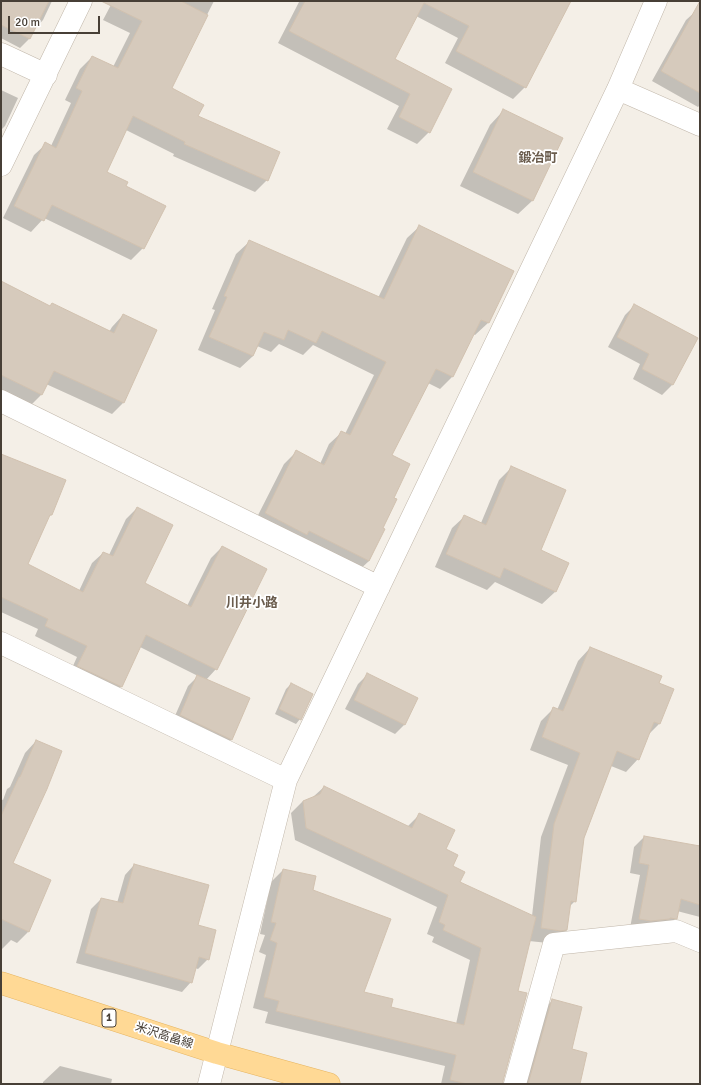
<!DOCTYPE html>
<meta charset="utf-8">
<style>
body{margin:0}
#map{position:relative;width:701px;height:1085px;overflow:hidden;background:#f4efe7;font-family:Signika,sans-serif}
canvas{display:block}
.frame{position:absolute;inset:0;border:2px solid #473f36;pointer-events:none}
.scale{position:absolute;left:8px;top:16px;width:92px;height:18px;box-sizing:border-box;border:2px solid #473f36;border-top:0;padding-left:5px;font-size:12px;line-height:14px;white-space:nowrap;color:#473f36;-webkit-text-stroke:3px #fff;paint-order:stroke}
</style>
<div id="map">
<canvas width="701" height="1085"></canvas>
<div class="frame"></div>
<div class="scale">20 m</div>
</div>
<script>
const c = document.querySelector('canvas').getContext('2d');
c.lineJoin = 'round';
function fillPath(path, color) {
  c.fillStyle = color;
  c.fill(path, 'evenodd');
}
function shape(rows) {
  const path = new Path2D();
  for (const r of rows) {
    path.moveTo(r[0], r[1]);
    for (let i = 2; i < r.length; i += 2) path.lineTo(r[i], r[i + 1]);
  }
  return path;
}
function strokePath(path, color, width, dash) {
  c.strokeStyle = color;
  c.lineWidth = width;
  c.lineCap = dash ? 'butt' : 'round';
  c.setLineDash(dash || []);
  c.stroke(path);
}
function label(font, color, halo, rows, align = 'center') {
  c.font = font + ' Signika,"Noto Sans JP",sans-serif';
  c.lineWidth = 3.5;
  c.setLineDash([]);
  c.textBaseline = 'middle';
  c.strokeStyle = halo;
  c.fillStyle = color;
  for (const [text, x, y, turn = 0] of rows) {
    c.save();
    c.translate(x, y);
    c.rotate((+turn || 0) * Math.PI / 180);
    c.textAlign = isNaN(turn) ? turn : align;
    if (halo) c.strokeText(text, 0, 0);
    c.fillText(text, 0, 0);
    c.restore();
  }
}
fillPath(shape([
 [1,1,52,1,43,20,34,30,29,39,20,48,1,38],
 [113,1,214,1,170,88,197,116,267,180,255,192,173,156,174,154,126,130,106,173,143,248,131,260,44,218,31,232,3,218,34,155,46,144,51,146,71,103,65,100,80,69,92,57,113,67,130,33,103,20],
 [298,1,570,1,525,87,513,99,445,63,458,38,416,16,394,59,429,132,417,144,387,129,399,106,278,43,299,2],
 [696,11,700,13,700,105,698,107,652,81,686,20],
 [1,90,18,98,5,126,1,130],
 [503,111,562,139,532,201,518,214,460,186,490,125],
 [420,226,513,271,488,323,475,335,473,334,452,377,440,389,428,383,391,456,392,498,382,528,384,529,369,561,356,573,253,525,284,464,296,452,320,464,329,444,342,432,345,434,374,375,313,345,303,355,279,344,271,352,257,346,253,356,240,368,198,350,215,310,212,309,236,254,249,242,378,298,407,238],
 [1,282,50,307,109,332,112,327,123,315,156,331,123,403,112,414,46,384,41,395,30,406,1,392],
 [635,305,697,338,672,385,662,395,633,379,640,364,608,347,625,315],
 [1,455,51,515,48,517,26,564,79,591,92,563,103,553,109,555,126,519,137,508,144,584,187,606,211,558,222,547,216,669,206,680,248,699,231,740,221,749,171,725,188,686,198,676,140,647,121,687,110,697,68,677,77,657,35,636,38,629,1,612],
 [512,467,540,550,568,564,555,592,542,604,495,582,487,590,435,567,452,528,465,516,481,523,499,480],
 [590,648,658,684,673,689,659,724,647,736,638,759,626,772,611,766,584,838,575,901,569,907,567,930,554,942,548,943,529,941,517,992,502,1084,441,1084,445,1066,265,1023,268,1012,253,1008,266,955,259,952,265,935,260,934,271,882,283,870,312,890,363,992,389,1008,456,1024,470,960,432,942,434,937,427,934,437,907,295,840,291,813,303,801,313,797,324,787,407,827,419,815,445,850,459,883,532,916,541,837,568,765,530,750,541,721,554,708,557,710,578,661],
 [368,674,405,724,395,734,345,709,358,684],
 [291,684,300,719,296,724,275,714,286,689],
 [36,741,12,864,28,932,17,943,11,940,1,950,1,799,3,800,7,789,10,787,25,753],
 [644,837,696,847,700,844,700,917,677,911,676,918,666,928,630,928,640,875,630,873,634,847],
 [134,865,197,926,208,959,198,969,195,968,191,982,182,992,76,963,91,909,101,899,117,903,125,875],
 [552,1001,571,1050,578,1084,519,1084,538,1014],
 [60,1066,112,1079,111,1084,43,1084,43,1082]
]), '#0003');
const building = shape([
 [1,1,49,1,30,39,1,25,1,1],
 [101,1,181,1,208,15,172,88,204,105,198,116,280,152,268,181,184,144,185,142,133,116,107,172,128,182,126,186,166,206,144,249,52,205,44,221,14,206,45,142,56,148,82,91,76,88,92,56,118,68,142,21,101,1],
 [305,1,571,1,526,88,456,51,469,26,424,3,395,59,452,89,430,133,399,117,410,94,289,31,305,1],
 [700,1,700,93,661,71,700,1],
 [503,109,563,138,533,201,473,172,503,109],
 [419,225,514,271,489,323,481,320,453,377,436,369,392,455,410,464,394,498,397,499,383,528,385,529,369,561,309,531,307,535,265,513,296,450,324,465,341,431,350,435,386,362,322,331,316,343,288,330,284,340,264,332,253,356,209,337,227,297,224,296,249,240,384,299,419,225],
 [1,281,50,306,52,303,114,333,123,314,157,330,124,403,54,371,42,395,1,375,1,281],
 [634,304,698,338,673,385,642,369,649,354,617,337,634,304],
 [1,454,66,480,52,515,50,515,28,564,83,592,103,552,113,556,137,507,173,525,145,583,191,607,222,546,267,569,217,670,146,635,122,687,77,666,87,646,45,626,48,619,1,597,1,454],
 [511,466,566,490,541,550,569,563,556,592,504,568,500,578,446,554,464,515,486,525,511,466],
 [590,647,662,676,659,683,674,689,660,724,654,722,639,760,617,751,584,838,576,902,571,901,567,930,561,931,541,928,554,824,580,753,542,737,553,707,563,711,590,647],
 [367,673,418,698,405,725,354,700,367,673],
 [197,675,250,698,232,740,180,715,197,675],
 [291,683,313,694,301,720,279,709,291,683],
 [36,740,62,751,47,789,13,863,51,880,29,932,1,919,1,816,19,777,20,777,36,740],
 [324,786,412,828,419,813,455,830,446,849,458,855,453,866,465,872,460,882,536,917,518,991,527,993,503,1081,503,1084,467,1084,450,1080,456,1055,276,1011,279,1001,264,997,277,943,270,940,276,923,271,922,283,869,316,876,313,890,391,919,364,992,393,999,391,1007,464,1025,481,948,443,930,445,925,439,922,448,895,306,828,303,801,320,794,324,786],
 [644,836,700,846,700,905,681,899,677,919,670,918,670,919,651,921,639,919,649,865,639,863,644,836],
 [134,864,209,885,198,925,216,930,209,960,199,957,192,983,85,953,101,898,123,903,134,864],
 [552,999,582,1007,572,1049,587,1053,580,1084,528,1084,552,999]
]);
fillPath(building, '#d6cabc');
strokePath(building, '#d1c1af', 1);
const minor = shape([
 [1,54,46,75],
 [618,89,700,125],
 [1,165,81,1],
 [1,401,379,587],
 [1,643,286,780],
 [209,1084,286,780,618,89,656,1],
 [515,1084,554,944,676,931,700,941]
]);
const major = shape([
 [1,983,217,1053,329,1084]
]);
strokePath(minor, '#c0b6a9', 23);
strokePath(major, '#e6b562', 23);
strokePath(minor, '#fff', 22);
strokePath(major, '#ffd995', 22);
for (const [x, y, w] of [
 [109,1018,14]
]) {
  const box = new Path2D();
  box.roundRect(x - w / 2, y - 9, w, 18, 3);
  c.fillStyle = '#fff';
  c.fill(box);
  strokePath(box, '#473f36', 1);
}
label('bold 11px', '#473f36', null, [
 ["1",109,1018]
]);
label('12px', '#473f36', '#fff', [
 ["米沢高畠線",164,1036,18]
]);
label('bold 13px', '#6a5c4d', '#fff', [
 ["鍛冶町",538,159],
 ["川井小路",252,604]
]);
</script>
